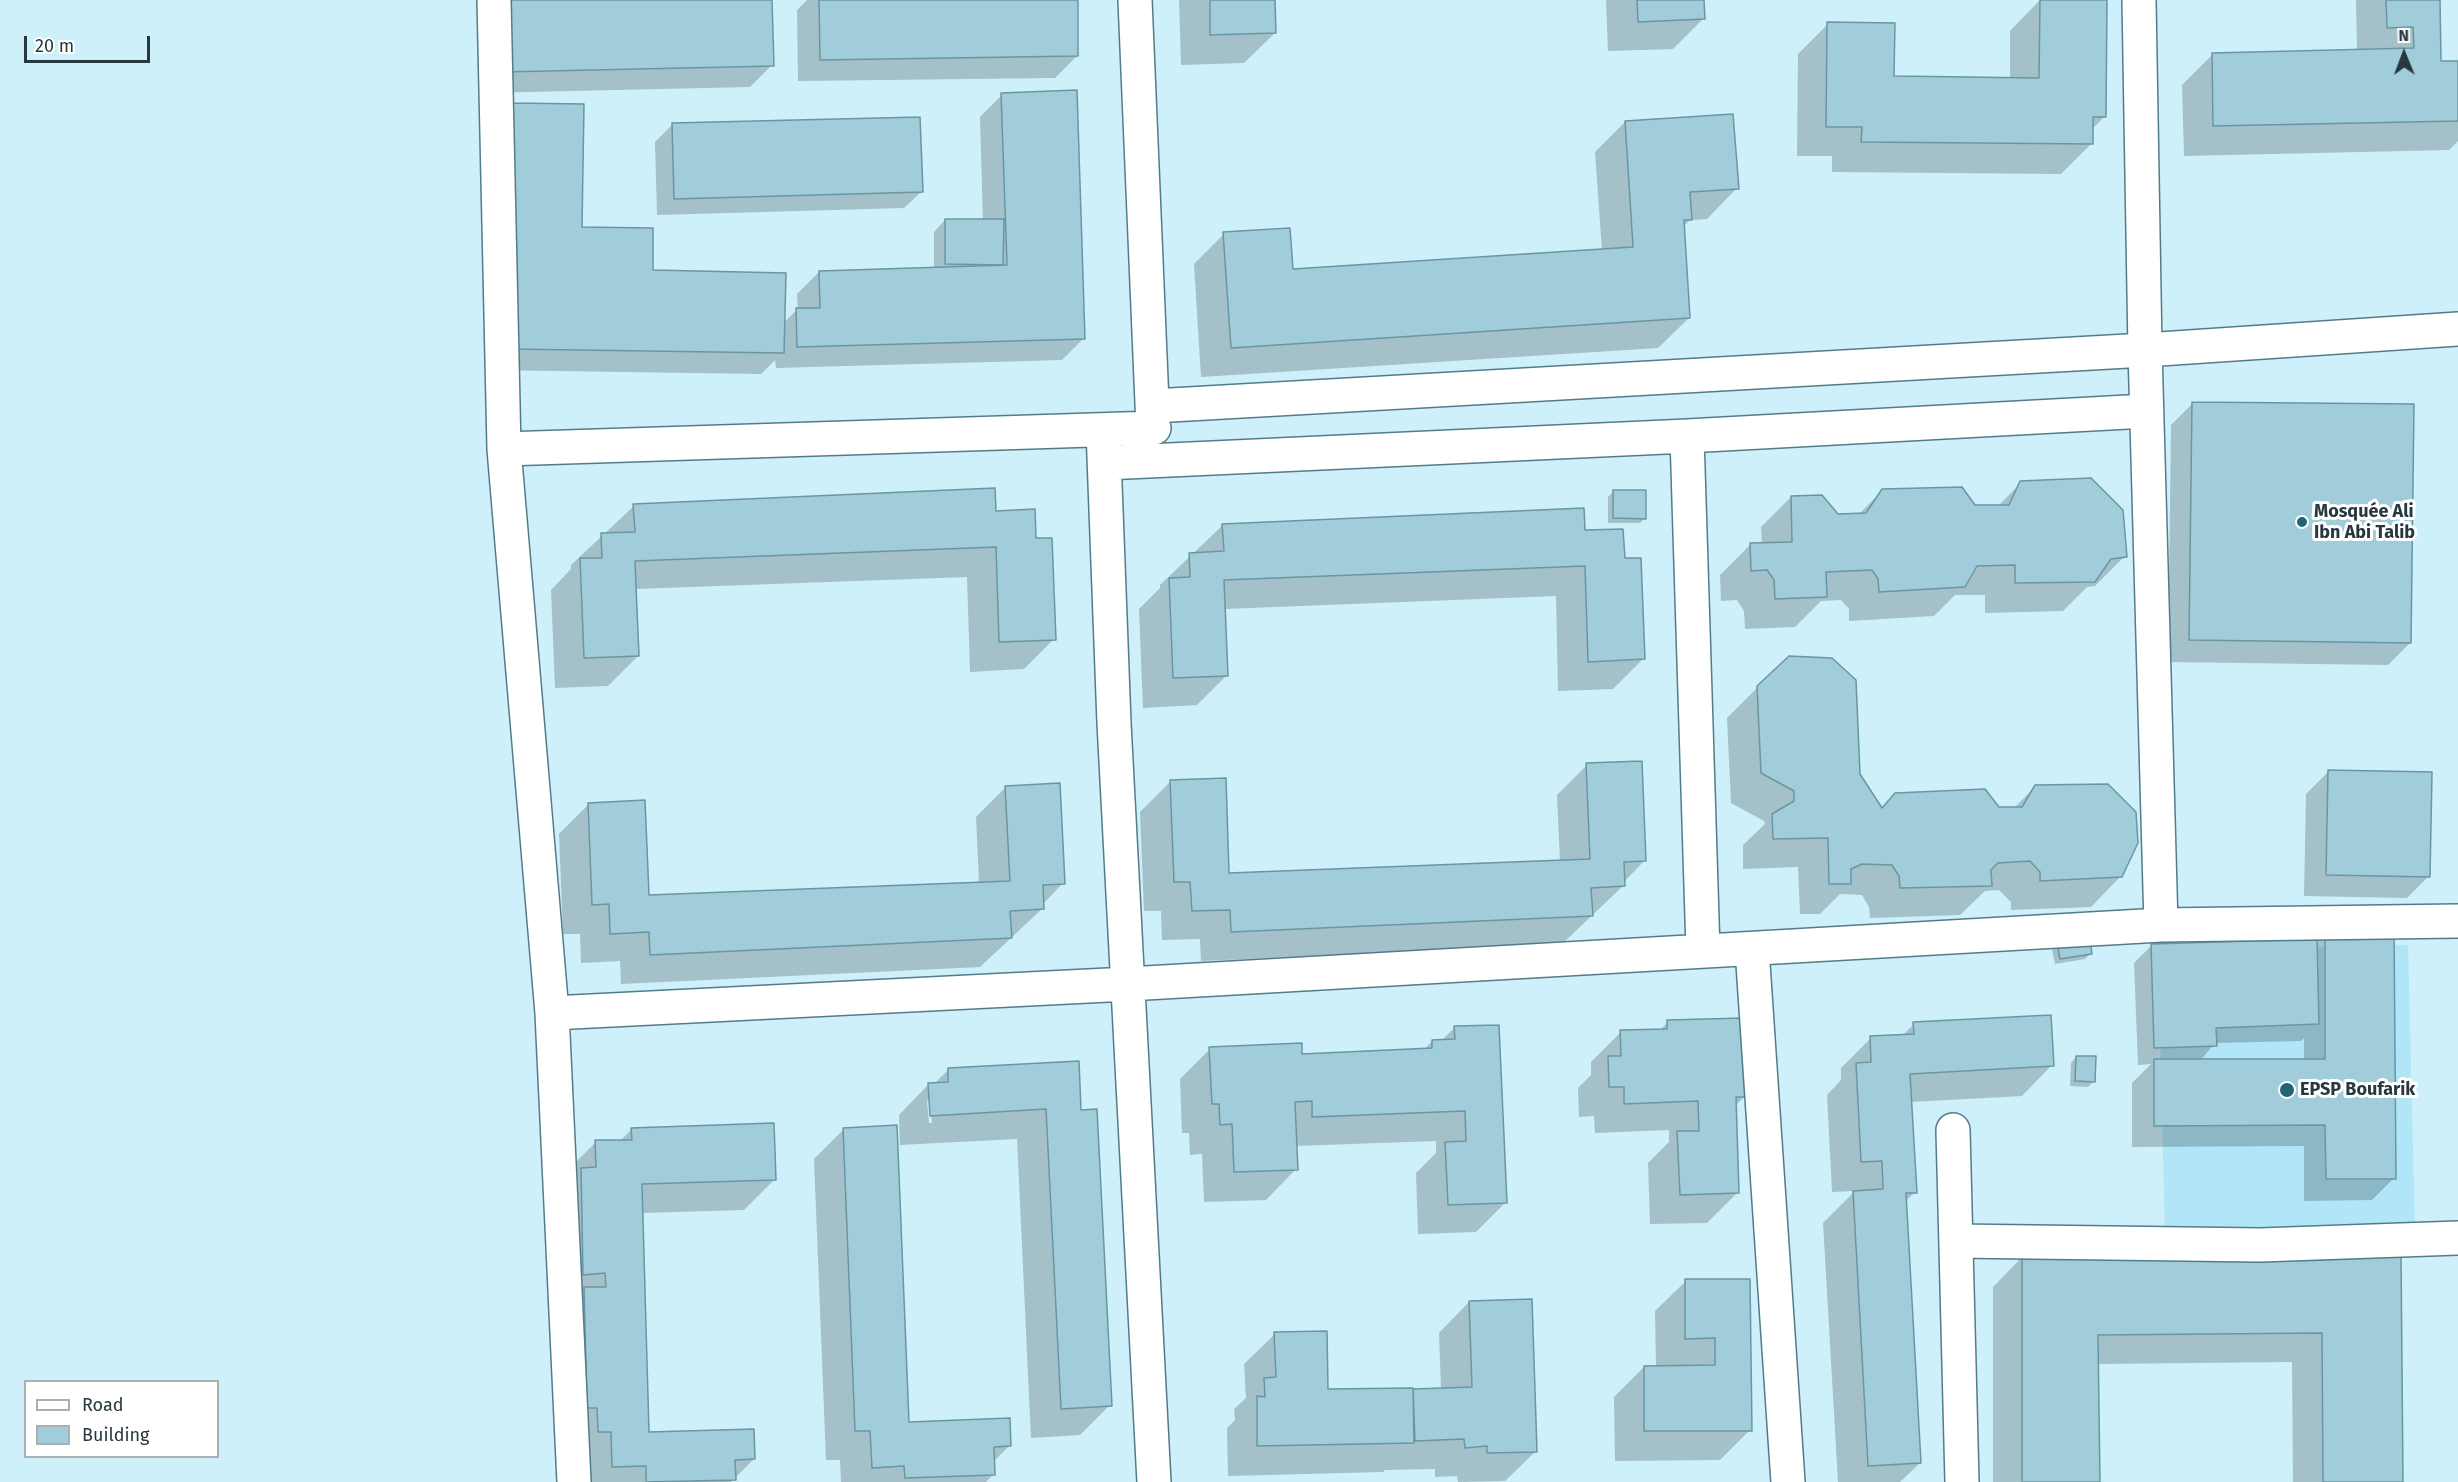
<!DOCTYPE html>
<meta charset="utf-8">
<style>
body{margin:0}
#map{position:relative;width:2458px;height:1482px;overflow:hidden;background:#cdf0fb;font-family:"Fira Sans",sans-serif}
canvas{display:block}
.legend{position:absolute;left:24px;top:1380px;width:195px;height:78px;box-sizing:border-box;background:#fff;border:2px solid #a9b0b2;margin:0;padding:8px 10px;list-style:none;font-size:18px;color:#27393f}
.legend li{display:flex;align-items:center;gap:12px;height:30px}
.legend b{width:30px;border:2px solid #a9b0b2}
.north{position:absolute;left:2374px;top:24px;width:60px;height:60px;-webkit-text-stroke:4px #fff;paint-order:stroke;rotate:359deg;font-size:16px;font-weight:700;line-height:24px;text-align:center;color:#27393f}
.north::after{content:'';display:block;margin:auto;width:21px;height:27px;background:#27393f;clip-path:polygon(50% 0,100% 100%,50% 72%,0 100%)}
.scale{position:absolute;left:24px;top:36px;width:126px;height:27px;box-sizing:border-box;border:3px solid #27393f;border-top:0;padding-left:8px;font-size:18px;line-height:21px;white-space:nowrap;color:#27393f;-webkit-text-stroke:4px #fff;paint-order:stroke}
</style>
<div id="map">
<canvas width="2458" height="1482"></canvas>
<ul class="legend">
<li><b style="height:8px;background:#fff"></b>Road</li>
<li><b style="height:16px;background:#a1cddb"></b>Building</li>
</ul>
<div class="north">N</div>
<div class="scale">20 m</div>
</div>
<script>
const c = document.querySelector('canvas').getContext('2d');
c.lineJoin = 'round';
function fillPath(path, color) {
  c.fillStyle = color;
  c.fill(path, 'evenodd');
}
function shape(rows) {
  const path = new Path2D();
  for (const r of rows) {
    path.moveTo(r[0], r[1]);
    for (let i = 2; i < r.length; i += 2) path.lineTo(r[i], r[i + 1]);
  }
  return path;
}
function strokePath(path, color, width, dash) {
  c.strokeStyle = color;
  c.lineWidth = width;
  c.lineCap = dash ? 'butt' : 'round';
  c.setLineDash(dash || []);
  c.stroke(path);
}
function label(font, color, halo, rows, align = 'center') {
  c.font = font + ' "Fira Sans",sans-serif';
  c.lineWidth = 6;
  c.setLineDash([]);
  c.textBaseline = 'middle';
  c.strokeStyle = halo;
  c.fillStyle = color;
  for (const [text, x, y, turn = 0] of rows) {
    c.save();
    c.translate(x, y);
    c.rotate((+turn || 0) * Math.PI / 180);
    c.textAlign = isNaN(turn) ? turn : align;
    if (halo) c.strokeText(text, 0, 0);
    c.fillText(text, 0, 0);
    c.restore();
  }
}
fillPath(shape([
 [2408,945,2415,1229,2165,1235,2158,951]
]), '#b0e6f7');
fillPath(shape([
 [480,0,771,0,772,65,750,87,482,93],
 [807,0,1076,0,1077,56,1055,78,798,81,797,10],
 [1179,0,1274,0,1275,33,1244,63,1181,65],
 [1606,0,1702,0,1703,19,1673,49,1608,51],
 [2040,0,2105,116,2091,130,2091,144,2061,174,1832,172,1832,156,1797,156,1798,54,1828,24,1893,78,2010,79,2010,31],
 [2356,0,2439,0,2440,62,2458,62,2458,141,2449,150,2184,156,2182,85,2212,55,2357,51],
 [1002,95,1084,338,1062,360,776,368,775,360,761,374,488,370,492,126,514,104,580,228,651,272,783,323,798,309,797,294,819,272,934,268,934,232,945,220,983,221,980,117],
 [1625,122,1737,188,1707,219,1690,220,1683,227,1689,318,1658,348,1201,377,1194,264,1224,234,1292,271,1602,251,1595,152],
 [672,125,921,192,904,208,657,215,655,142],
 [2193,403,2410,643,2388,665,2168,662,2171,425],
 [2021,483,2125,556,2095,586,2087,587,2063,611,1985,613,1985,595,1955,595,1934,616,1849,621,1849,609,1841,600,1821,601,1795,627,1745,629,1744,611,1737,600,1721,601,1720,575,1750,545,1762,544,1761,527,1791,497,1837,515,1859,514,1882,491,1975,507,1997,507],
 [1614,491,1645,518,1640,523,1608,523,1608,497],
 [634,506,994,513,1034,540,1054,639,1024,669,970,672,967,577,635,589,638,656,608,686,555,688,551,590,571,569,571,565],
 [1223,525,1583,532,1623,560,1643,659,1613,689,1558,691,1556,596,1224,609,1227,675,1197,705,1143,708,1139,609,1160,588,1160,585],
 [1758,687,1859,774,1881,810,2013,809,2035,787,2121,876,2091,907,2011,910,2011,902,1999,890,1985,891,1960,915,1870,918,1869,907,1862,895,1840,894,1820,914,1800,914,1798,867,1743,869,1743,845,1765,824,1764,821,1731,803,1727,718],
 [1587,765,1645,860,1624,882,1624,885,1561,945,1201,961,1200,939,1162,940,1161,911,1144,911,1140,812,1170,782,1228,875,1560,862,1557,795],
 [2328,772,2429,876,2407,898,2304,896,2306,794],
 [1006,787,1063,883,1043,904,1043,908,980,967,621,984,620,961,581,963,580,934,563,934,559,834,589,804,647,897,979,884,976,817],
 [2325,927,2394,1178,2372,1200,2304,1201,2304,1146,2132,1147,2132,1083,2151,1064,2138,1065,2134,963,2151,946,2313,940],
 [2304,1038,2304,1060,2200,1061,2215,1043,2301,1041],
 [2051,944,2091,953,2085,959,2055,964],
 [1668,1022,1745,1096,1735,1106,1738,1192,1707,1223,1650,1224,1648,1163,1669,1142,1669,1130,1595,1133,1594,1116,1579,1117,1578,1088,1591,1075,1591,1062,1621,1032,1659,1031],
 [1914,1024,2052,1065,2022,1096,1910,1102,1915,1192,1905,1202,1920,1463,1900,1482,1838,1482,1823,1223,1853,1193,1852,1191,1832,1192,1827,1095,1841,1080,1841,1068,1871,1038,1902,1036],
 [1454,1028,1506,1202,1476,1232,1418,1234,1416,1173,1436,1153,1436,1141,1295,1146,1296,1169,1266,1200,1204,1202,1202,1154,1190,1155,1189,1133,1182,1133,1180,1079,1210,1049,1300,1056,1424,1050,1432,1041,1441,1041],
 [2076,1057,2094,1081,2088,1087,2070,1086,2071,1063],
 [949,1069,1080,1112,1110,1405,1080,1435,1031,1438,1017,1139,900,1145,899,1115,929,1084,934,1084],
 [930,1098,932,1123,929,1123,927,1101],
 [632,1129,774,1180,744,1210,642,1213,647,1433,754,1459,731,1482,582,1482,566,1172,596,1142,620,1141],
 [844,1129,907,1423,1009,1446,993,1462,994,1474,986,1482,841,1482,840,1460,826,1460,814,1159],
 [2023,1256,2399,1256,2401,1482,2293,1482,2292,1362,2097,1364,2098,1482,1993,1482,1993,1287],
 [1749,1280,1750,1430,1720,1460,1615,1461,1614,1397,1644,1367,1656,1367,1655,1311,1686,1281],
 [1469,1302,1536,1451,1505,1481,1458,1482,1457,1476,1435,1477,1435,1469,1385,1470,1383,1472,1228,1476,1227,1428,1235,1420,1234,1409,1246,1398,1244,1364,1275,1334,1326,1391,1441,1389,1439,1333]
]), '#0003');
const building = shape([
 [501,0,772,0,774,66,503,72,501,0],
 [819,0,1078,0,1078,56,820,60,819,0],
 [1210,0,1275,0,1276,33,1210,35,1210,0],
 [1637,0,1704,0,1705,19,1638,22,1637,0],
 [2040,0,2107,0,2106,117,2093,117,2093,144,1861,142,1862,127,1826,127,1827,22,1895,23,1894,76,2039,78,2040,0],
 [2386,0,2440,0,2441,61,2458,61,2458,121,2213,126,2212,53,2414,48,2413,27,2387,28,2386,0],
 [1077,90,1085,339,797,347,796,308,820,308,819,271,1007,265,1001,93,1077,90],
 [513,103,584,104,582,227,653,228,653,270,786,273,784,353,509,349,513,103],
 [1733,114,1739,189,1690,192,1692,220,1684,220,1690,318,1231,348,1223,232,1290,228,1293,269,1633,247,1625,121,1733,114],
 [920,117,923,192,674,199,672,123,920,117],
 [945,219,1004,219,1003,265,945,264,945,219],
 [2192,402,2414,404,2411,643,2189,640,2192,402],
 [2091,478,2123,510,2127,557,2111,559,2095,582,2015,583,2015,565,1977,566,1965,587,1879,592,1878,579,1872,570,1826,572,1827,597,1775,599,1774,580,1767,570,1751,571,1750,543,1792,542,1791,496,1822,495,1838,514,1866,513,1882,489,1962,487,1975,505,2009,505,2020,481,2091,478],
 [995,488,996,511,1035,509,1036,538,1052,538,1056,640,999,642,996,547,635,561,639,656,584,658,580,558,602,558,601,533,635,532,633,504,995,488],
 [1613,490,1646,490,1646,519,1613,518,1613,490],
 [1584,508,1585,530,1623,529,1625,558,1641,558,1645,659,1588,662,1585,566,1224,580,1228,676,1173,678,1169,578,1190,577,1189,553,1224,551,1222,524,1584,508],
 [1789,656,1832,658,1856,680,1860,774,1882,808,1895,793,1985,789,1999,807,2022,807,2035,785,2108,784,2136,812,2138,843,2122,877,2040,881,2040,872,2030,861,1998,863,1991,870,1992,886,1900,888,1899,876,1892,865,1862,864,1851,869,1851,884,1829,884,1828,838,1773,839,1772,814,1794,801,1794,791,1761,773,1757,686,1789,656],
 [1642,761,1646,861,1624,862,1625,886,1591,888,1593,916,1231,932,1230,910,1192,911,1190,882,1174,882,1170,780,1226,778,1229,873,1590,859,1586,763,1642,761],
 [2328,770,2432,772,2430,877,2326,875,2328,770],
 [1060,783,1065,884,1043,885,1044,909,1010,911,1012,938,650,955,649,932,610,934,609,904,592,905,588,803,645,800,649,895,1010,881,1005,786,1060,783],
 [2394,925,2396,1179,2326,1179,2325,1125,2154,1126,2154,1059,2325,1059,2325,926,2394,925],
 [2089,932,2092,954,2060,959,2056,937,2089,932],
 [2317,939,2319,1024,2216,1028,2217,1046,2154,1048,2151,944,2317,939],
 [2051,1015,2054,1066,1910,1074,1917,1193,1906,1193,1921,1463,1868,1466,1853,1191,1883,1189,1882,1161,1861,1162,1856,1063,1871,1062,1870,1036,1914,1034,1913,1022,2051,1015],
 [1744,1018,1746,1097,1736,1097,1739,1193,1680,1195,1677,1131,1699,1131,1698,1101,1624,1104,1624,1087,1609,1087,1608,1056,1621,1056,1620,1030,1667,1029,1667,1020,1744,1018],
 [1499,1025,1507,1203,1448,1205,1445,1142,1466,1141,1465,1111,1312,1117,1312,1101,1295,1102,1298,1170,1234,1172,1232,1124,1220,1125,1219,1104,1212,1104,1209,1047,1302,1043,1302,1054,1432,1048,1432,1040,1455,1039,1454,1026,1499,1025],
 [2076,1056,2096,1056,2095,1082,2075,1081,2076,1056],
 [1079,1061,1081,1110,1097,1109,1112,1406,1061,1409,1046,1109,930,1116,928,1083,948,1082,948,1068,1079,1061],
 [774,1123,776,1180,642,1184,649,1432,754,1429,755,1459,735,1460,736,1480,646,1482,646,1466,612,1467,611,1432,598,1432,597,1408,587,1408,584,1287,606,1287,605,1273,583,1275,581,1168,596,1167,595,1140,632,1140,631,1128,774,1123],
 [897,1125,909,1422,1010,1418,1011,1446,994,1447,995,1475,905,1478,904,1466,872,1468,870,1431,855,1431,843,1128,897,1125],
 [2022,1255,2401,1255,2403,1482,2323,1482,2322,1333,2098,1335,2100,1482,2022,1482,2022,1255],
 [1685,1279,1750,1279,1752,1431,1644,1431,1644,1366,1715,1365,1715,1338,1685,1339,1685,1279],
 [1532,1299,1537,1452,1487,1453,1487,1446,1465,1448,1464,1439,1415,1441,1413,1389,1472,1387,1469,1301,1532,1299],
 [1327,1331,1328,1389,1413,1388,1414,1443,1257,1446,1257,1396,1265,1397,1264,1378,1276,1377,1274,1332,1327,1331]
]);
fillPath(building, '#a1cddb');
strokePath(building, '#6b95a2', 1.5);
const minor = shape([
 [494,0,504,449,552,1013,574,1482],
 [1135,0,1153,427],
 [2139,0,2145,350,2161,925],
 [1153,406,2145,350,2458,329],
 [1103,430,1114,723,1154,1482],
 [1687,436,1703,951],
 [504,449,1154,428],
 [1105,463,1687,436,2146,411],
 [1752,949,1788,1482],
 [552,1013,1128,984,2161,925,2458,921],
 [1953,1130,1962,1482],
 [1956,1241,2260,1245,2458,1238]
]);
strokePath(minor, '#537c89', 36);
strokePath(minor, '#fff', 33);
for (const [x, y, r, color] of [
 [2302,522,6,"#206476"],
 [2287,1090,8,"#206476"]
]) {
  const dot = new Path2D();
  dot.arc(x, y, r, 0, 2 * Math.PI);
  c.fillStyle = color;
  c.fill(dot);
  strokePath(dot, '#fff', 2);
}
label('bold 18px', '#27393f', '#fff', [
 ["Mosquée Ali",2314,512],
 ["Ibn Abi Talib",2314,533],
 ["EPSP Boufarik",2300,1090]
], 'left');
</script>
